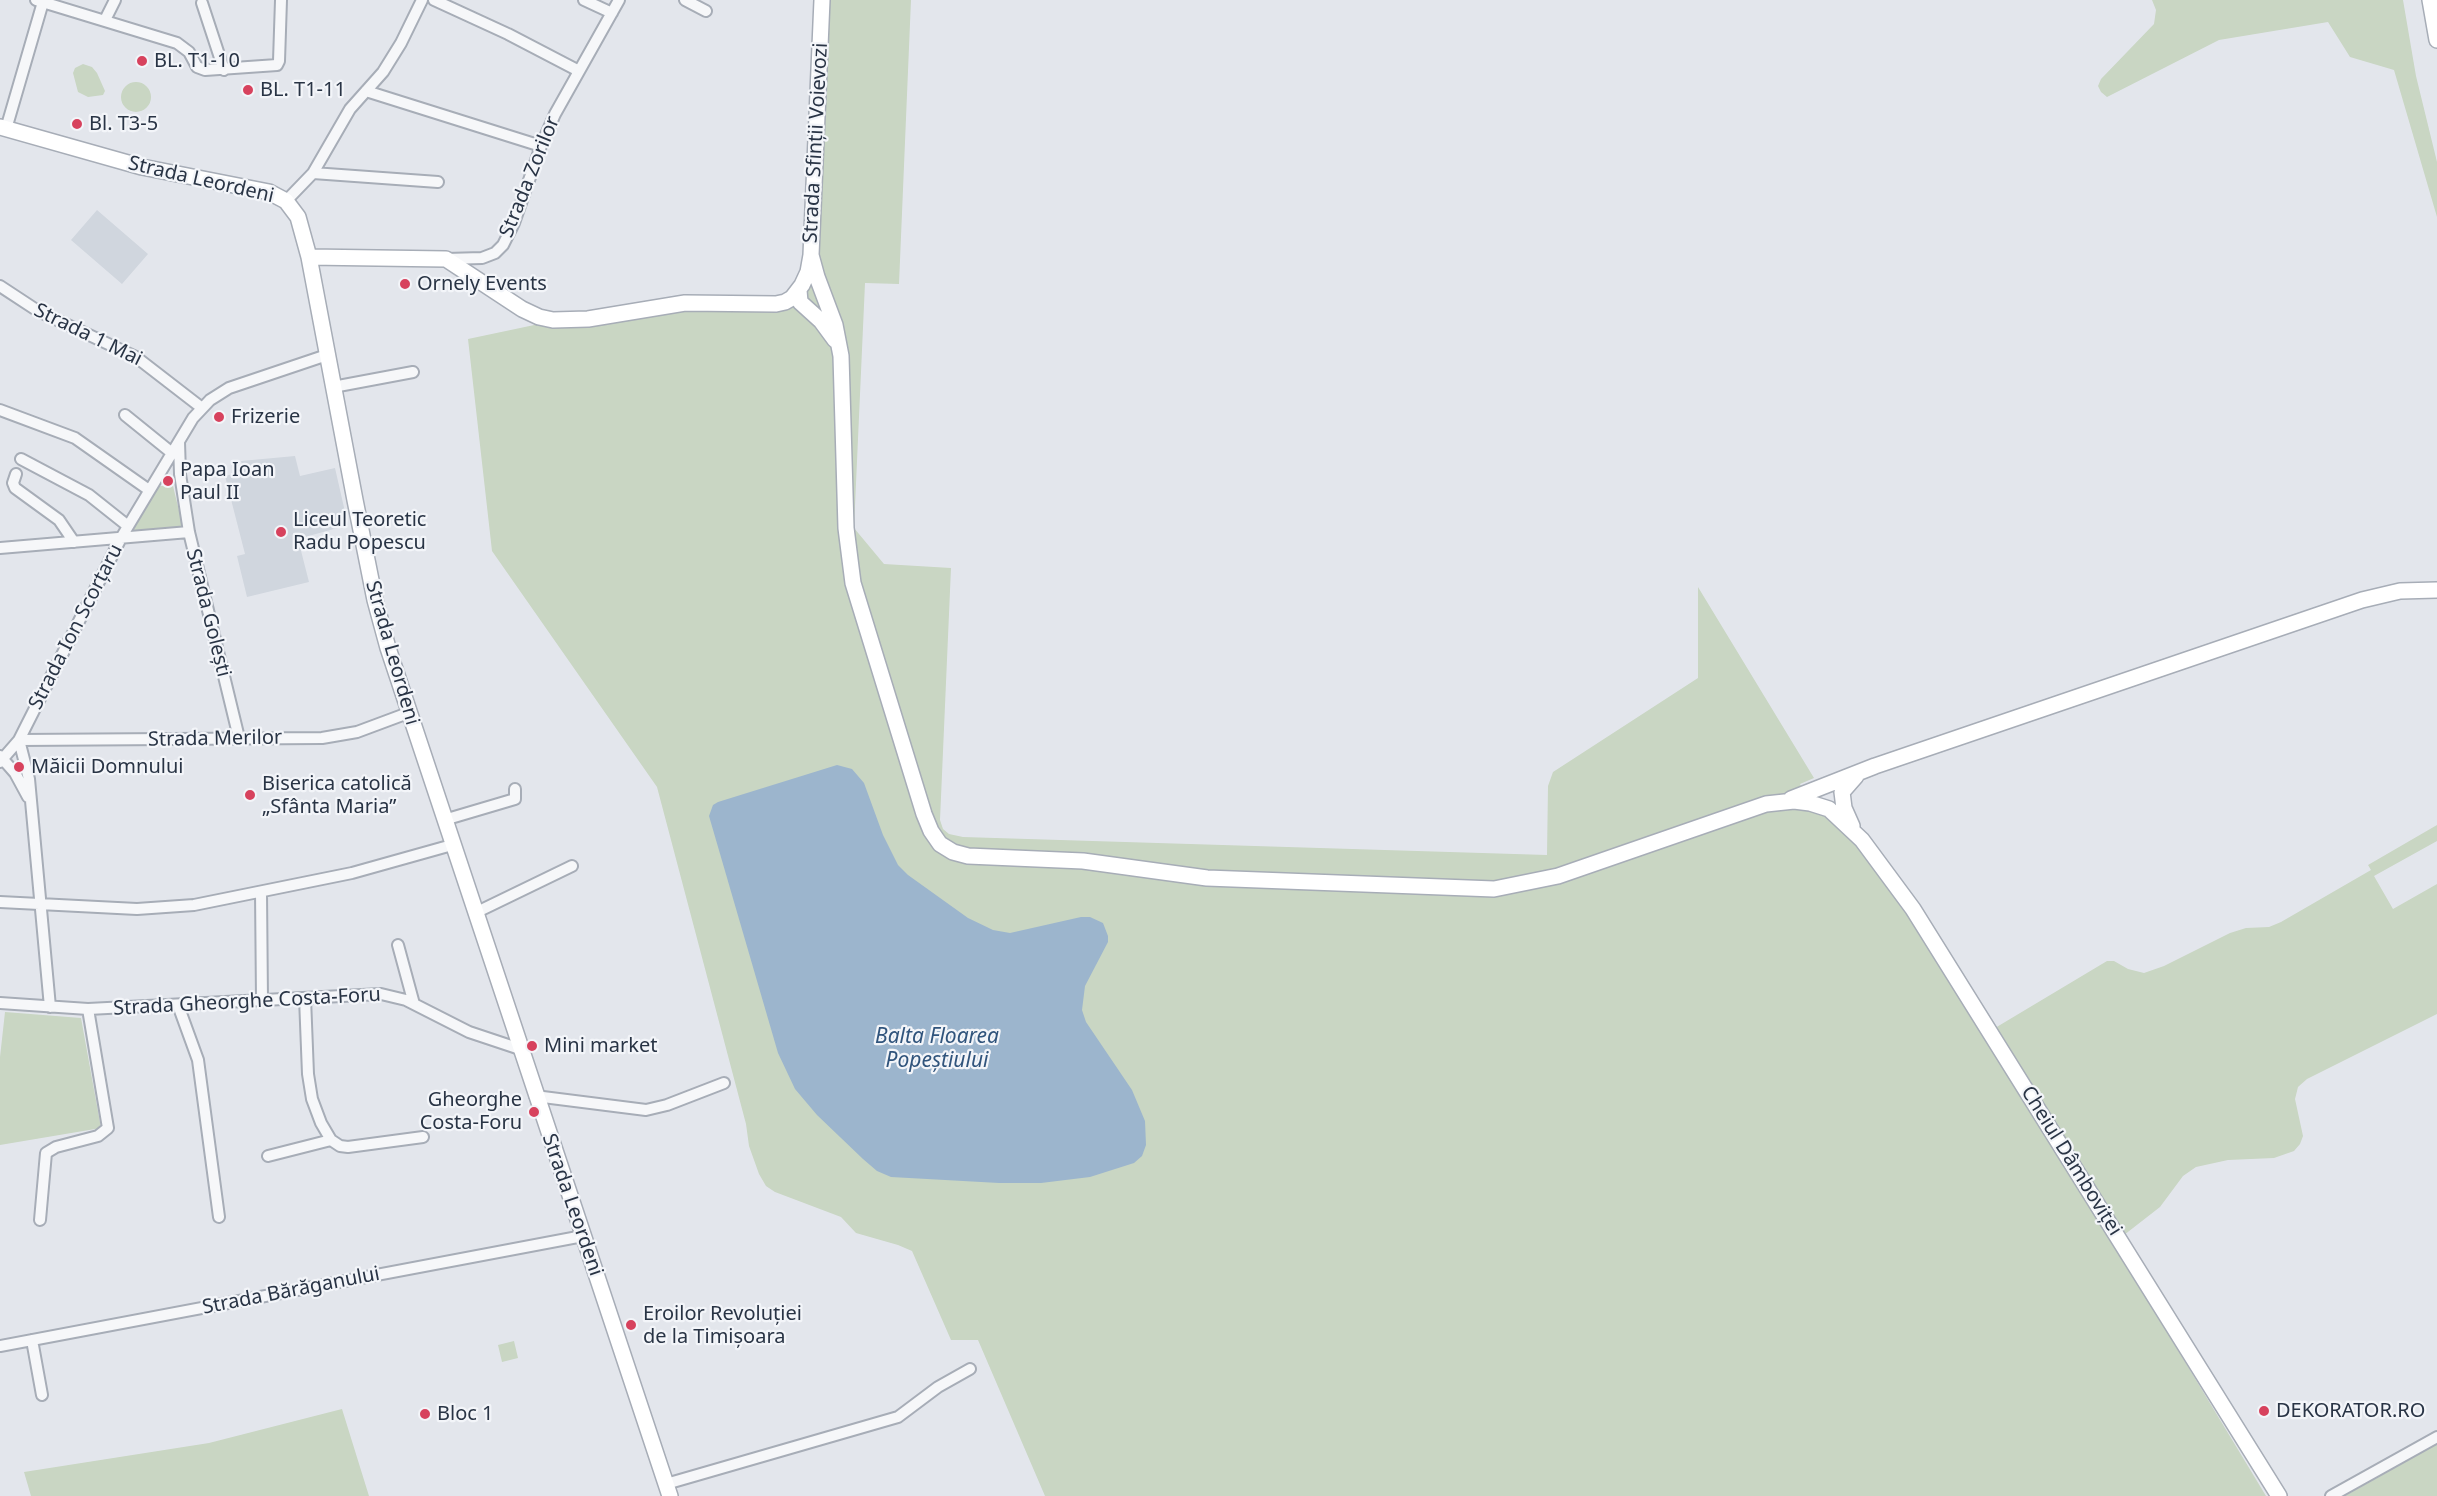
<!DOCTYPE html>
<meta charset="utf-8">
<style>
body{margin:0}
canvas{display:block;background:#e3e6ec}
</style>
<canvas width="2437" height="1496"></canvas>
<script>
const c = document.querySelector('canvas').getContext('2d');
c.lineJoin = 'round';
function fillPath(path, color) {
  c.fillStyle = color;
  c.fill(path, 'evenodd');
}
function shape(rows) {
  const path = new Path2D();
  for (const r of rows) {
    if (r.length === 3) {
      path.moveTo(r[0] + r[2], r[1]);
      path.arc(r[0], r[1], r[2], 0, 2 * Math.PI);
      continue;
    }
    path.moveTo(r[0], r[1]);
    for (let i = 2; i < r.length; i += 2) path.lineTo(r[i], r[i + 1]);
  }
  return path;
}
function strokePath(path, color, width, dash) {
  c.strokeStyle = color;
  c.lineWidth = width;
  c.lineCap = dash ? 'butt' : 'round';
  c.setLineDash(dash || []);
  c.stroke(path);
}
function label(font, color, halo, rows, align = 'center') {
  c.font = font + ' "Noto Sans",sans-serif';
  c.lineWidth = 4.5;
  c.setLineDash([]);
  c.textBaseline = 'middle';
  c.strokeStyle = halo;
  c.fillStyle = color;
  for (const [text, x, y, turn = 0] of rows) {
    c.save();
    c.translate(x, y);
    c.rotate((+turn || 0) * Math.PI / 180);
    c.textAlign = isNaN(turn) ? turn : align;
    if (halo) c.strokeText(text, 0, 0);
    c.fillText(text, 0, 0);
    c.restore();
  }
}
fillPath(shape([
 [97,210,148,254,122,284,71,240],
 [295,456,300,476,335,468,348,525,298,539,309,582,247,597,237,556,245,554,225,476,244,471,241,461]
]), '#d0d6de');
fillPath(shape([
 [828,0,911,0,899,284,865,283,854,528,884,564,951,568,940,820,943,829,949,834,963,837,1547,855,1548,786,1553,772,1698,678,1698,587,1814,778,1800,784,1813,811,1824,814,1843,827,1882,875,2085,1196,2266,1496,1045,1496,978,1340,951,1340,912,1251,898,1245,856,1233,841,1217,775,1192,766,1186,759,1174,749,1146,746,1124,657,787,492,551,468,339,539,324,779,300,802,280],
 [2152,0,2403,0,2416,76,2437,162,2437,217,2394,70,2350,57,2328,22,2219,40,2107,97,2101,92,2098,86,2101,79,2154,24,2156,10],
 [83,64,92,67,97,73,105,91,103,95,88,97,78,92,73,73,75,68],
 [136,97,15],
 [158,486,173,486,183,527,133,531],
 [2437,825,2437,841,2374,876,2393,909,2437,884,2437,1014,2307,1079,2298,1087,2295,1099,2303,1136,2300,1144,2294,1151,2274,1158,2228,1160,2196,1167,2183,1176,2160,1207,2124,1235,1995,1028,2107,961,2114,961,2128,969,2144,973,2164,966,2230,933,2246,928,2269,927,2281,922,2371,870,2368,865],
 [5,1012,81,1018,101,1128,0,1145,0,1057],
 [514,1341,518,1358,502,1362,498,1345],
 [342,1409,369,1496,31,1496,24,1472,209,1443],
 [2437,1444,2437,1496,2345,1496]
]), '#c9d6c3');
fillPath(shape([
 [837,765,852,769,864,783,883,835,898,865,908,875,968,918,993,930,1010,933,1081,917,1090,917,1103,923,1108,936,1108,942,1085,986,1082,1010,1086,1022,1132,1090,1145,1121,1146,1145,1142,1156,1134,1163,1090,1177,1041,1183,999,1183,891,1177,877,1171,863,1159,817,1115,795,1089,778,1053,709,816,713,805,718,802]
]), '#9cb5cd');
const street = shape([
 [36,0,177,43,189,52,197,67,205,70,277,65,279,61,281,0],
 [434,0,508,34,579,71],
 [584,0,612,13],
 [685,0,706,11],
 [202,3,224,70],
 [105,20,115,0],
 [366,91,541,146],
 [6,129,43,2],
 [313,173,438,182],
 [286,201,313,173,350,109,383,72,401,43,422,0],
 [446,259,482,258,495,253,503,245,514,223,541,146,555,114,619,0],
 [0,286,38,311,136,357,202,408],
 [333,387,413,372],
 [0,410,75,438,149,490],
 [125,415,172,453],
 [179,442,180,474,189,532,239,738],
 [21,459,89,495,128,526],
 [16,474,13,483,15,488,59,520,74,542],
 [0,548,189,532],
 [0,756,15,773,28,797],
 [0,762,19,740,121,538,193,418,210,400,229,388,327,355],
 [444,820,515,799,515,789],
 [261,892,262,1000],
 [0,902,137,909,194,905,352,873,452,845],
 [475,913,572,866],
 [398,945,414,1004],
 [305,998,308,1074,312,1099,321,1123,331,1140,340,1146,348,1147,423,1137],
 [0,1003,88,1009,381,994,406,1000,469,1032,520,1049],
 [178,1005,198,1060,219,1217],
 [50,1007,29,779,19,740,322,738,357,732,408,713],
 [535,1096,646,1110,667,1105,724,1083],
 [268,1156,331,1140],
 [40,1220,46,1153,56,1147,98,1136,108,1128,88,1009],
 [32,1340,42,1395],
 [0,1346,583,1236],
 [666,1484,898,1417,938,1387,970,1369],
 [2331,1496,2437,1437]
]);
const secondary = shape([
 [2430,0,2437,40],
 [0,127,142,167,269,192,286,201,298,217,309,257,355,500,375,600,388,648,670,1496],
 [811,255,817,277,835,325,841,356,846,528,853,583,924,814,931,831,940,844,953,852,968,856,1083,861,1207,878,1494,889,1558,876,1766,804,1794,801,1810,803,1829,809,1862,840,1913,909,2279,1496],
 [309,257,446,259,522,309,539,317,553,320,588,319,685,303,776,304,785,302,792,298,802,285,808,272,811,255,822,0],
 [799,290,800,302,821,321,835,340],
 [1791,799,1875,766,2362,600,2400,591,2437,590],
 [1852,826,1844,808,1842,792,1856,776]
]);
strokePath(street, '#a7adb7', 14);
strokePath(secondary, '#a7adb7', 18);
strokePath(street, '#f6f7f9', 10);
strokePath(secondary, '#fff', 15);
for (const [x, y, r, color] of [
 [142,61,6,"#d7425d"],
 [248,90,6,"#d7425d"],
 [77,124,6,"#d7425d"],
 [405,284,6,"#d7425d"],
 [219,417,6,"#d7425d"],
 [168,481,6,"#d7425d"],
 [281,532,6,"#d7425d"],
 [19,767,6,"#d7425d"],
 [250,795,6,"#d7425d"],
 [532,1046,6,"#d7425d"],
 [534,1112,6,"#d7425d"],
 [631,1325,6,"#d7425d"],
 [2264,1411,6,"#d7425d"],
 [425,1414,6,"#d7425d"]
]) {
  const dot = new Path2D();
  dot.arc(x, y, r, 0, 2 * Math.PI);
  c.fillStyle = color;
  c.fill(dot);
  strokePath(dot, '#f3f5f9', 2);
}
label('20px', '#293445', '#f3f5f9', [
 ["BL. T1-10",154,61],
 ["BL. T1-11",260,90],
 ["Bl. T3-5",89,124],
 ["Ornely Events",417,284],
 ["Frizerie",231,417],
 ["Papa Ioan",180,470],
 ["Paul II",180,493],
 ["Liceul Teoretic",293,520],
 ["Radu Popescu",293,543],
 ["Măicii Domnului",31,767],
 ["Biserica catolică",262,784],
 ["„Sfânta Maria”",262,807],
 ["Mini market",544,1046],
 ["Gheorghe",522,1100,"right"],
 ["Costa-Foru",522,1123,"right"],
 ["Eroilor Revoluției",643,1314],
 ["de la Timișoara",643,1337],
 ["DEKORATOR.RO",2276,1411],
 ["Bloc 1",437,1414]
], 'left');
label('20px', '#293445', '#f3f5f9', [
 ["Strada Sfinții Voievozi",816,143,-87],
 ["Strada Zorilor",530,177,-68],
 ["Strada Leordeni",201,180,13],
 ["Strada 1 Mai",88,335,26],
 ["Strada Golești",208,613,76],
 ["Strada Ion Scorțaru",76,627,-63],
 ["Strada Leordeni",392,653,74],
 ["Strada Merilor",215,739,-1],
 ["Strada Gheorghe Costa-Foru",247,1002,-3],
 ["Cheiul Dâmboviței",2071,1161,58],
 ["Strada Leordeni",572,1205,71],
 ["Strada Bărăganului",291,1291,-11]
]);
label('italic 21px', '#30547c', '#f3f5f9', [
 ["Balta Floarea",937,1037],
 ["Popeștiului",937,1061]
]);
</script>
